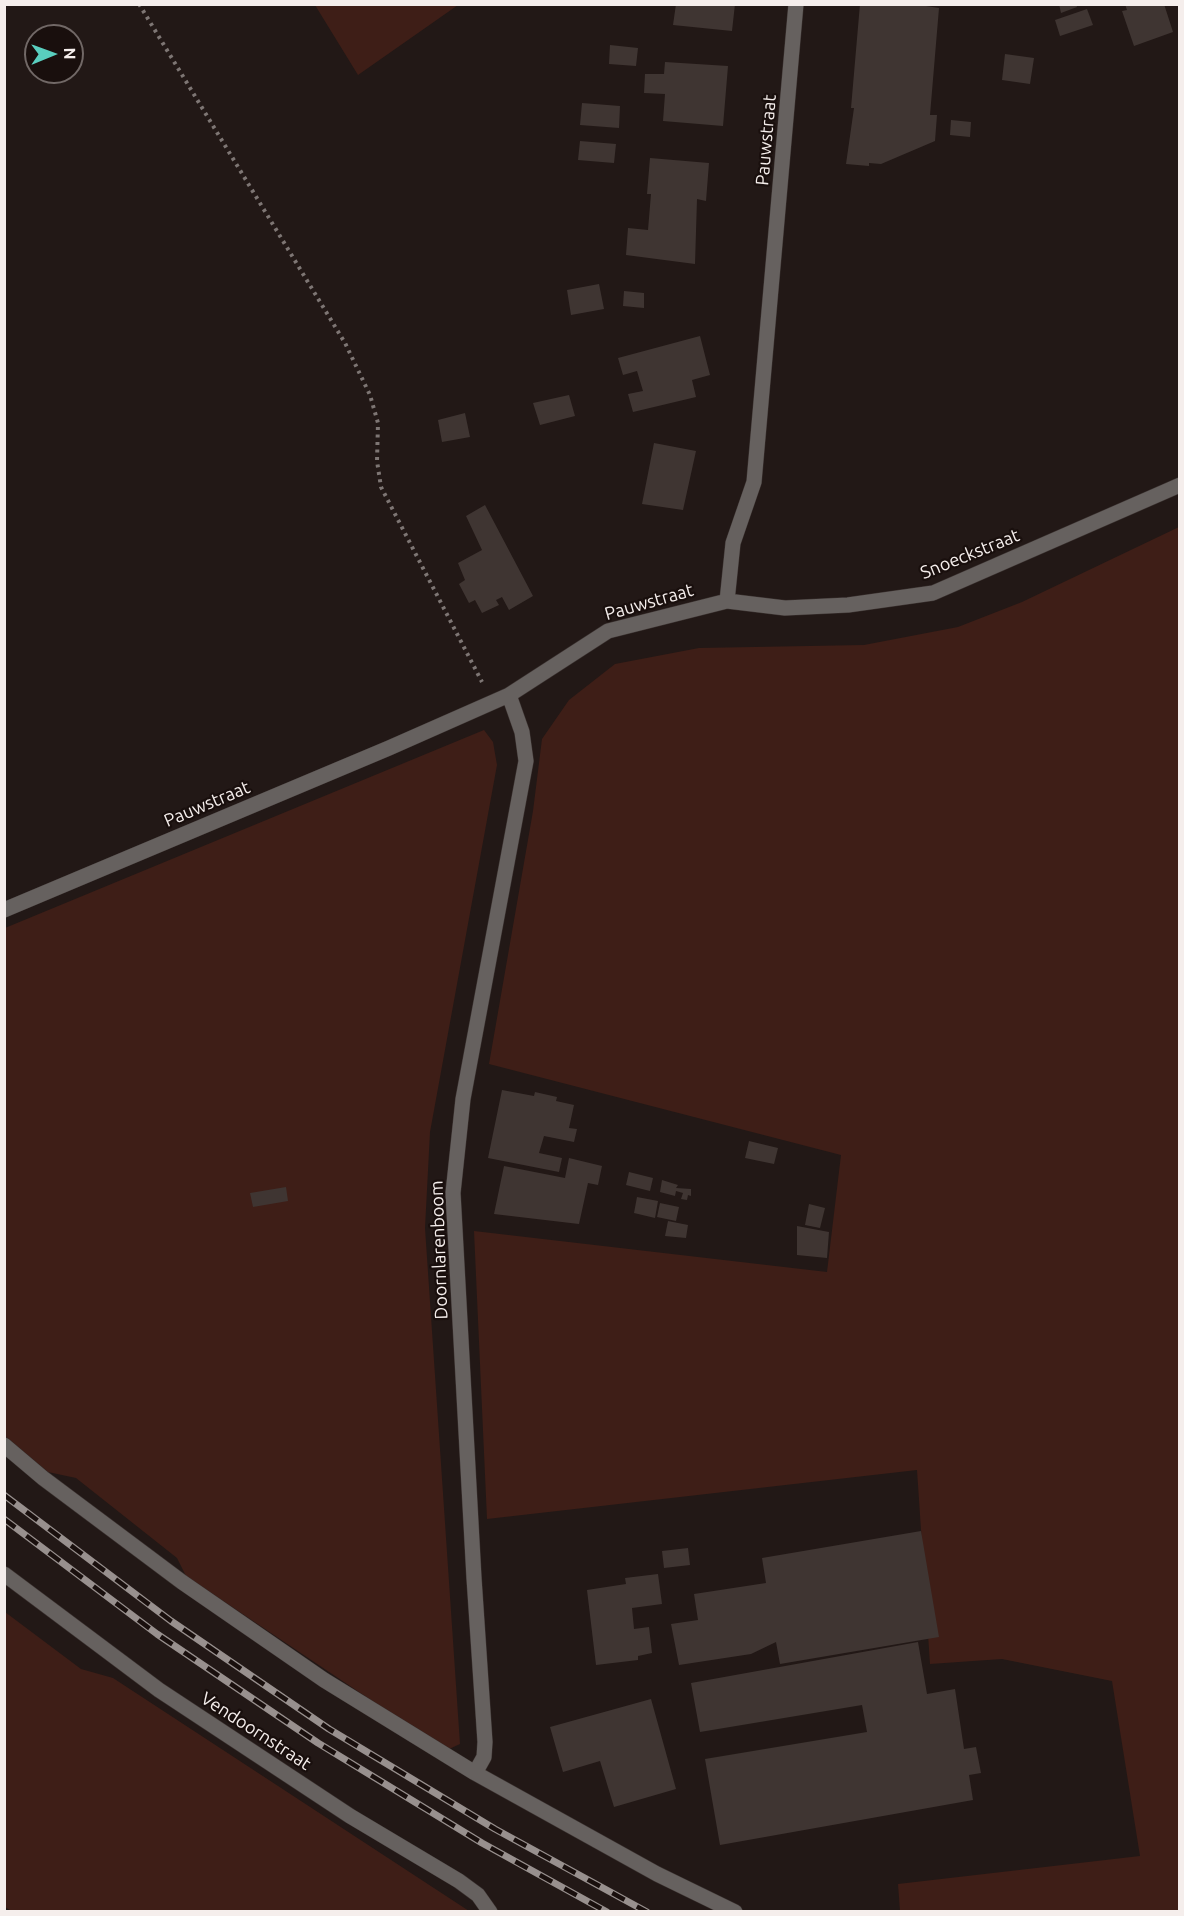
<!DOCTYPE html>
<style>
body{margin:0}
#map{position:relative;width:1184px;height:1916px;overflow:hidden;background:#221816;font-family:Ubuntu,sans-serif}
canvas{display:block}
.frame{position:absolute;inset:0;border:6px solid #f5eeec;pointer-events:none}
.north{position:absolute;left:24px;top:24px;width:60px;height:60px;box-sizing:border-box;background:#190f0d;border:2px solid #716866;border-radius:50%;rotate:89deg;font-size:16px;font-weight:700;line-height:24px;text-align:center;color:#f5eeec}
.north::after{content:'';display:block;margin:auto;width:21px;height:27px;background:#59cebe;clip-path:polygon(50% 0,100% 100%,50% 72%,0 100%)}
</style>
<div id="map">
<canvas width="1184" height="1916"></canvas>
<div class="frame"></div>
<div class="north">N</div>
</div>
<script>
const c = document.querySelector('canvas').getContext('2d');
c.lineJoin = 'round';
function fillPath(path, color) {
  c.fillStyle = color;
  c.fill(path, 'evenodd');
}
function shape(rows) {
  const path = new Path2D();
  for (const r of rows) {
    path.moveTo(r[0], r[1]);
    for (let i = 2; i < r.length; i += 2) path.lineTo(r[i], r[i + 1]);
  }
  return path;
}
function strokePath(path, color, width, dash) {
  c.strokeStyle = color;
  c.lineWidth = width;
  c.lineCap = dash ? 'butt' : 'round';
  c.setLineDash(dash || []);
  c.stroke(path);
}
function label(font, color, halo, rows, align = 'center') {
  c.font = font + ' Ubuntu,sans-serif';
  c.lineWidth = 4.5;
  c.setLineDash([]);
  c.textBaseline = 'middle';
  c.strokeStyle = halo;
  c.fillStyle = color;
  for (const [text, x, y, turn = 0] of rows) {
    c.save();
    c.translate(x, y);
    c.rotate((+turn || 0) * Math.PI / 180);
    c.textAlign = isNaN(turn) ? turn : align;
    if (halo) c.strokeText(text, 0, 0);
    c.fillText(text, 0, 0);
    c.restore();
  }
}
fillPath(shape([
 [315,5,458,5,358,75],
 [1179,527,1179,1911,900,1911,898,1884,1140,1856,1112,1681,1002,1659,930,1664,917,1470,487,1519,474,1231,827,1272,841,1155,489,1064,533,811,542,739,569,700,615,664,699,648,864,645,958,627,1022,602],
 [484,730,493,742,497,765,430,1132,425,1228,460,1744,449,1749,432,1741,186,1576,177,1558,76,1478,48,1472,5,1436,5,928],
 [5,1612,81,1669,113,1678,469,1911,11,1911,4,1906]
]), '#3e1e17');
fillPath(shape([
 [676,4,735,4,732,31,673,25],
 [860,4,913,4,939,8,930,115,937,115,935,141,881,164,869,163,869,166,846,164,854,108,851,108],
 [1059,4,1076,4,1077,7,1061,13],
 [1125,4,1164,4,1173,32,1134,46,1122,11,1127,10],
 [1087,9,1093,25,1060,36,1055,20],
 [610,45,638,48,636,66,609,64],
 [1005,54,1034,58,1030,84,1002,80],
 [665,62,728,66,723,126,663,121,665,94,644,93,645,74,664,74],
 [582,103,620,106,619,128,580,125],
 [951,120,971,122,970,137,950,135],
 [580,141,616,144,614,163,578,160],
 [650,158,709,163,706,201,697,199,695,264,626,255,628,228,648,230,651,194,647,194],
 [599,284,604,309,571,315,567,290],
 [624,291,644,293,644,308,623,306],
 [700,336,710,375,692,380,696,397,633,412,628,394,643,391,637,371,623,375,618,358],
 [569,395,575,416,540,425,533,403],
 [465,413,470,437,442,442,438,420],
 [654,443,696,451,683,510,642,504],
 [485,505,533,596,509,610,502,597,496,600,499,605,482,613,475,600,469,603,459,584,465,580,458,563,482,550,466,516],
 [502,1090,534,1096,535,1092,557,1097,556,1101,574,1105,569,1128,577,1129,574,1142,544,1136,539,1153,562,1158,559,1172,488,1158],
 [749,1141,778,1148,774,1164,745,1158],
 [569,1158,602,1166,598,1185,588,1183,579,1224,494,1214,504,1166,565,1178],
 [629,1172,653,1178,650,1191,626,1185],
 [662,1180,678,1185,676,1188,691,1189,691,1196,688,1195,687,1200,681,1199,683,1193,676,1191,675,1196,660,1192],
 [286,1187,288,1201,253,1207,250,1193],
 [637,1197,658,1201,655,1218,634,1213],
 [660,1203,679,1207,676,1221,657,1217],
 [809,1204,825,1208,820,1228,805,1225],
 [668,1221,688,1225,686,1238,665,1236],
 [797,1226,829,1232,827,1258,797,1255],
 [921,1531,939,1637,780,1664,776,1642,751,1654,679,1665,671,1624,698,1620,694,1594,766,1583,762,1558],
 [688,1548,690,1565,664,1568,662,1551],
 [658,1574,662,1604,632,1608,634,1629,649,1627,652,1653,638,1656,638,1660,596,1665,587,1590,626,1584,625,1578],
 [918,1642,927,1694,955,1689,964,1749,976,1747,981,1773,969,1775,973,1800,720,1845,705,1759,867,1732,862,1705,700,1732,691,1683],
 [651,1699,676,1789,614,1807,600,1761,563,1772,550,1727]
]), '#3f3532');
const street = shape([
 [727,601,733,543,754,482,796,4],
 [4,910,389,748,509,695,608,631,727,601,785,608,848,605,933,593,1180,485],
 [4,1445,43,1478,182,1582,324,1680,475,1773,657,1874,735,1912],
 [4,1574,159,1690,350,1816,459,1881,478,1895,490,1912],
 [475,1773,484,1757,485,1742,474,1578,453,1193,463,1099,526,761,522,732,509,695]
]);
strokePath(street, '#3b3230', 16);
strokePath(shape([
 [139,4,345,343,370,395,378,423,377,461,381,487,482,682]
]), '#7e7674', 4, [3, 4.5]);
strokePath(street, '#66615f', 15);
const rail = shape([
 [4,1495,171,1621,329,1729,495,1829,647,1912],
 [4,1519,157,1634,318,1743,482,1843,607,1912]
]);
strokePath(rail, '#98908e', 7);
strokePath(rail, '#190f0d', 4.5, [14]);
label('18px', '#f5eeec', '#190f0d', [
 ["Pauwstraat",766,140,-85],
 ["Snoeckstraat",970,554,-22],
 ["Pauwstraat",649,602,-16],
 ["Pauwstraat",207,804,-23],
 ["Doornlarenboom",439,1250,-92],
 ["Vendoornstraat",256,1731,33]
]);
</script>
